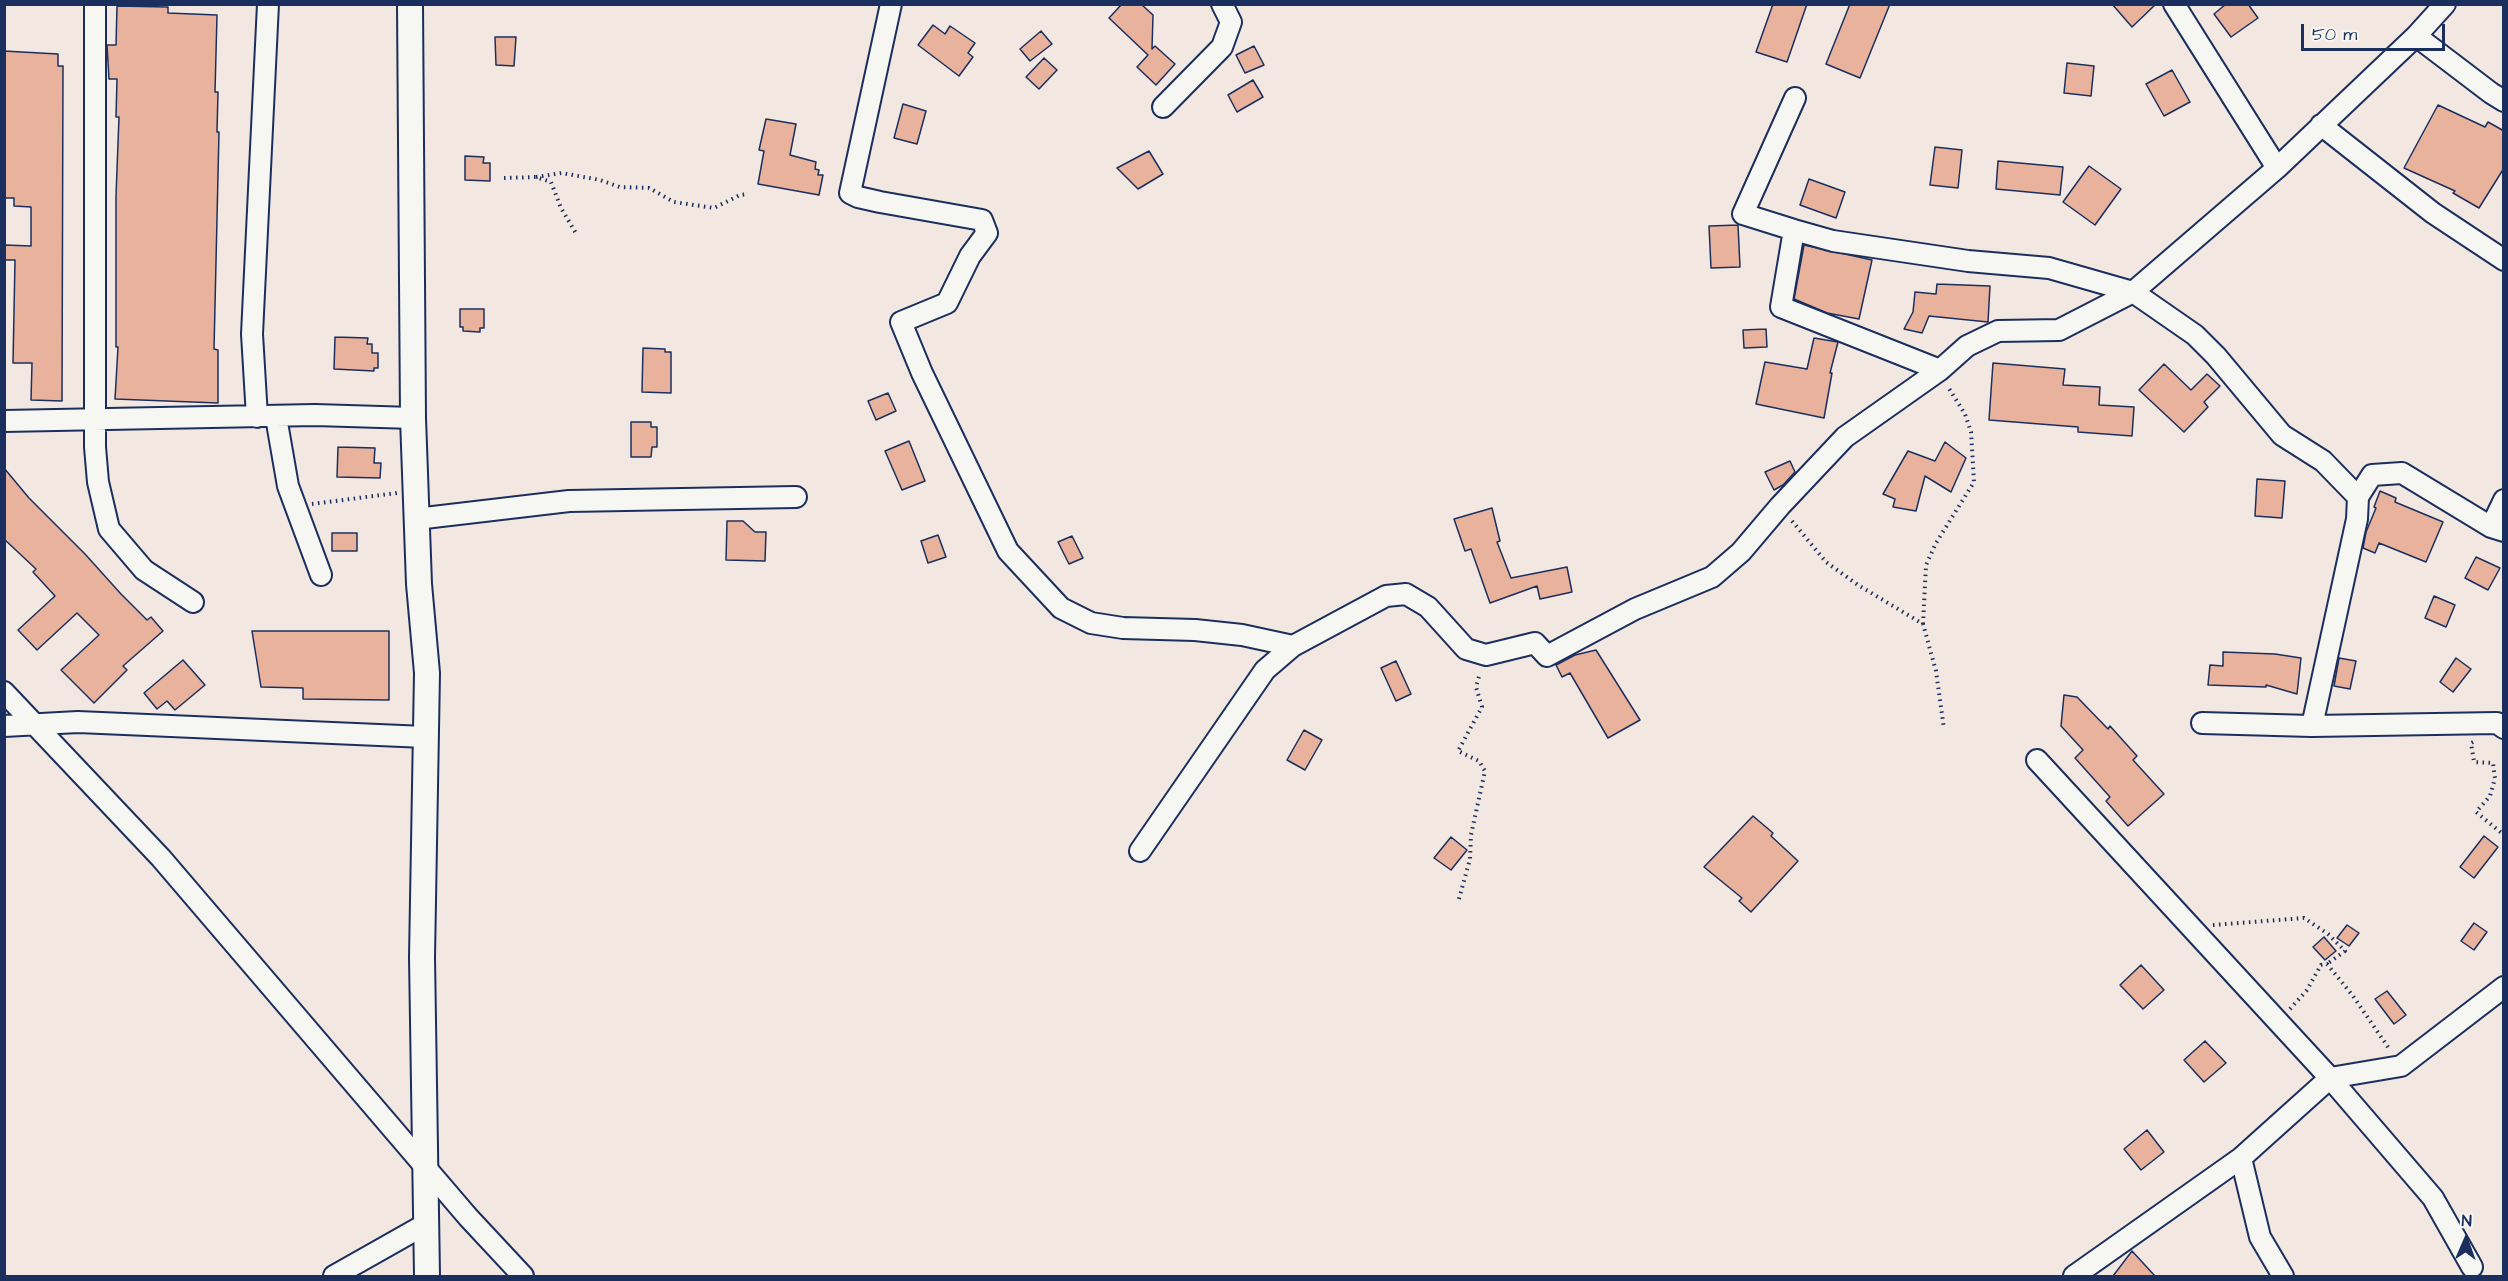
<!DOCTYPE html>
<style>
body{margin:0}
#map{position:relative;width:2508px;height:1281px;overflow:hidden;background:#f3e8e1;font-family:"Architects Daughter",sans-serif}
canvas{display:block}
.frame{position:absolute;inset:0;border:6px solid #1b2f5e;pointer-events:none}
.north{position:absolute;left:2436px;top:1209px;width:60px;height:60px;-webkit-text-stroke:4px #f6f6f2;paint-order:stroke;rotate:2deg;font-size:16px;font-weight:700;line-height:24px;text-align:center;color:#1b2f5e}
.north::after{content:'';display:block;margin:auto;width:21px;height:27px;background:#1b2f5e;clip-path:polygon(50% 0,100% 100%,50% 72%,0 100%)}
.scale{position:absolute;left:2301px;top:24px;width:144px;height:27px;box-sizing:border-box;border:3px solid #1b2f5e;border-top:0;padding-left:8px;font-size:18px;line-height:21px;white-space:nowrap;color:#1b2f5e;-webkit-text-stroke:4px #f6f6f2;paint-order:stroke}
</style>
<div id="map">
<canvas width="2508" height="1281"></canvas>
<div class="frame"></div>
<div class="north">N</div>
<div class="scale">50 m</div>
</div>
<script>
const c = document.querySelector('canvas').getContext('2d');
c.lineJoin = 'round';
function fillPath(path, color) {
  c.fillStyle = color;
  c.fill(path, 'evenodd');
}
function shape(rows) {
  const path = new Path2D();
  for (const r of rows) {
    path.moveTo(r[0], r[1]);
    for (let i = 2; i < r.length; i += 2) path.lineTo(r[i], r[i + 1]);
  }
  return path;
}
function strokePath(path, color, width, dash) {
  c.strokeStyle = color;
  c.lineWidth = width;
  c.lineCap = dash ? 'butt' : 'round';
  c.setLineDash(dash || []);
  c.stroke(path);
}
const building = shape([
 [1122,4,1141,4,1153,15,1152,49,1155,46,1175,64,1156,85,1137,67,1148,55,1109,18,1122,4],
 [1773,4,1807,4,1787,62,1756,52,1773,4],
 [1850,4,1890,4,1860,78,1826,64,1850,4],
 [2112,4,2156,4,2132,27,2112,4],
 [2226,4,2248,4,2258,18,2231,37,2214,14,2226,4],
 [117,6,168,7,168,13,217,15,215,92,218,92,217,132,219,132,214,349,218,350,218,403,115,399,118,347,116,347,116,196,119,117,116,117,117,79,109,79,107,45,116,45,117,6],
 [933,25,945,34,950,26,975,43,968,53,973,57,959,76,918,45,933,25],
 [1041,31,1052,44,1030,61,1020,49,1041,31],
 [495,37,516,37,514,66,496,65,495,37],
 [1254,46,1264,65,1245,73,1236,55,1254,46],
 [4,51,58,54,58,66,63,66,62,401,31,400,32,363,13,363,15,260,4,260,5,245,31,246,31,207,14,206,14,198,4,198,4,51],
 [1044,58,1057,70,1039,89,1026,77,1044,58],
 [2067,63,2094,66,2091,96,2064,93,2067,63],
 [2172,70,2190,102,2164,116,2146,84,2172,70],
 [1253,80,1263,97,1237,112,1228,95,1253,80],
 [903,104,926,111,917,144,894,138,903,104],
 [2438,105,2485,127,2488,122,2504,131,2504,168,2479,208,2453,193,2455,191,2404,168,2438,105],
 [766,119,796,124,790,155,816,162,815,169,819,170,818,175,823,175,819,195,758,184,764,151,759,150,766,119],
 [1935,147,1962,150,1958,188,1930,185,1935,147],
 [1149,151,1163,174,1138,189,1117,168,1149,151],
 [465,156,484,157,483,163,490,163,490,181,465,180,465,156],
 [1998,161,2063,167,2060,195,1996,189,1998,161],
 [2089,166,2121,189,2095,225,2063,202,2089,166],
 [1809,179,1845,192,1836,218,1800,205,1809,179],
 [1738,225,1740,267,1711,268,1709,226,1738,225],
 [1804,245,1872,260,1859,319,1827,313,1794,299,1804,245],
 [1937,284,1990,286,1988,322,1929,316,1922,333,1904,329,1913,312,1915,292,1936,294,1937,284],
 [460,309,484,309,484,328,480,328,480,332,463,331,463,327,460,327,460,309],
 [1766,329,1767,347,1744,348,1743,330,1766,329],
 [335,337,368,338,367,344,372,344,372,353,378,353,378,368,374,368,374,371,334,369,335,337],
 [1814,338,1838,342,1830,373,1832,373,1824,418,1756,404,1765,362,1807,369,1814,338],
 [643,348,665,349,665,352,671,352,671,393,642,392,643,348],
 [1993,363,2065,369,2063,385,2100,387,2099,405,2134,407,2132,436,2078,432,2078,427,1989,420,1993,363],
 [2164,364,2191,390,2207,374,2220,386,2204,402,2208,407,2184,432,2139,390,2164,364],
 [888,393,896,411,876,420,868,401,888,393],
 [631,422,651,422,651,427,657,427,657,447,652,447,651,457,631,457,631,422],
 [909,441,925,481,902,490,885,451,909,441],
 [1945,442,1966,458,1951,492,1925,476,1916,511,1893,507,1895,499,1883,494,1908,451,1935,461,1945,442],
 [338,447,375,448,374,463,381,463,380,478,337,477,338,447],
 [1790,461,1795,472,1783,485,1774,490,1765,472,1790,461],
 [4,468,29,498,85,554,121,594,147,620,151,617,163,631,123,666,127,670,94,703,61,670,99,635,77,613,37,650,18,630,55,596,33,572,36,569,4,539,4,468],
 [2257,479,2285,481,2282,518,2255,516,2257,479],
 [2380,491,2396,498,2395,502,2443,522,2426,562,2379,543,2375,553,2363,548,2366,532,2376,508,2374,507,2380,491],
 [1492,508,1500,541,1497,542,1511,578,1567,567,1572,592,1540,599,1537,586,1490,603,1471,549,1465,551,1454,519,1492,508],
 [727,521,743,521,755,532,766,532,765,561,726,560,727,521],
 [332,533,357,533,357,551,332,551,332,533],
 [938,535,946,557,928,563,921,541,938,535],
 [1072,536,1083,558,1069,564,1058,542,1072,536],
 [2476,557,2500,568,2488,590,2465,578,2476,557],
 [2434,596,2455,605,2446,627,2425,618,2434,596],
 [252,631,389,631,389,700,303,699,303,688,261,687,252,631],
 [1596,650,1640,720,1608,738,1570,673,1562,677,1556,665,1575,655,1596,650],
 [2223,652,2275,654,2301,658,2297,694,2266,685,2266,687,2208,685,2210,665,2223,666,2223,652],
 [2339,658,2356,661,2350,689,2334,686,2339,658],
 [2456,658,2471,669,2453,692,2440,682,2456,658],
 [183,660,205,685,175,710,167,701,157,709,144,693,183,660],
 [1396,661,1411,694,1396,701,1381,668,1396,661],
 [2064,695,2077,697,2108,729,2110,726,2137,756,2133,760,2164,794,2128,826,2106,801,2110,797,2075,758,2083,750,2061,726,2064,695],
 [1304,730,1322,740,1305,770,1287,760,1304,730],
 [1753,816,1773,833,1771,836,1798,861,1751,912,1739,901,1742,898,1704,867,1753,816],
 [2484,836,2498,847,2474,878,2460,867,2484,836],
 [1451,837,1467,850,1451,870,1434,858,1451,837],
 [2474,923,2487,932,2474,950,2461,941,2474,923],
 [2347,925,2359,933,2349,946,2337,938,2347,925],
 [2324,937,2336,951,2325,960,2313,947,2324,937],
 [2141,965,2164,990,2143,1009,2120,985,2141,965],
 [2387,991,2406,1015,2394,1024,2375,999,2387,991],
 [2205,1041,2226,1063,2204,1082,2184,1060,2205,1041],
 [2147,1130,2164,1152,2141,1170,2124,1149,2147,1130],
 [2132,1251,2155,1276,2113,1276,2132,1251]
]);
fillPath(building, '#e8b29d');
strokePath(building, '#1b2f5e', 1.5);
const minor = shape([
 [95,4,95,447,98,482,109,529,144,570,193,602],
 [891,4,850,193,858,197,880,202,982,220,987,233,970,256,947,303,901,322,922,373,1008,551,1061,608,1091,623,1123,628,1195,630,1242,635,1293,646],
 [2174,4,2277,168],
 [2416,36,2491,93,2504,101],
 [1795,98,1743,214,1794,230,1781,307,1940,370],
 [1163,107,1222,47,1231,22,1222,4],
 [2321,125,2433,213,2504,260],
 [1794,230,1833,241,1968,261,2049,268,2133,292,2195,335,2216,356,2282,435,2323,461,2358,497,2372,475,2402,473,2491,527,2504,531],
 [257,417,252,334,268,4],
 [276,417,288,486,321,575],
 [4,421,315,415,413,418],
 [416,519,569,501,796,497],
 [2491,527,2504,500],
 [4,692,161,858,468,1217,523,1276],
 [2202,723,2312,726,2497,723,2504,728],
 [4,726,78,722,425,737],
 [2312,726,2357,519,2358,497],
 [2037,760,2330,1078,2433,1198,2472,1267],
 [1140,851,1265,670,1293,646,1386,596,1406,594,1428,607,1466,649,1486,655,1535,643,1547,656,1635,609,1712,577,1741,552,1780,506,1845,437,1940,370,1967,346,1998,331,2059,330,2133,292,2277,168,2416,36,2445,4],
 [2241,1158,2260,1237,2283,1276],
 [334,1276,426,1224],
 [2074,1276,2241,1158,2330,1078,2401,1066,2504,987]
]);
const tertiary = shape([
 [410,4,413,418,419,584,427,673,422,957,427,1276]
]);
strokePath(minor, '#1b2f5e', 24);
strokePath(tertiary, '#1b2f5e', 28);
strokePath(shape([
 [536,177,562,173,600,180,620,187,649,188,674,202,714,208,740,195,748,194],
 [504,178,536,177,551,182,561,208,577,235],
 [312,504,397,493],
 [1792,521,1826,562,1858,585,1923,624,1936,671,1944,729],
 [1923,624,1926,565,1936,543,1974,482,1971,432,1965,414,1948,387],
 [2473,742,2471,743,2474,762,2493,763,2495,778,2490,796,2476,812,2504,835],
 [1459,899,1470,859,1471,835,1485,771,1479,761,1458,751,1482,707,1476,687,1480,673],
 [2213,925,2304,918,2328,934,2345,951,2327,964],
 [2290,1009,2307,990,2321,965,2327,964,2353,996,2390,1050]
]), '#1b2f5e', 4, [1.5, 4.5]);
strokePath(minor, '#f6f6f2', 20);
strokePath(tertiary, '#f6f6f2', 24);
</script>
